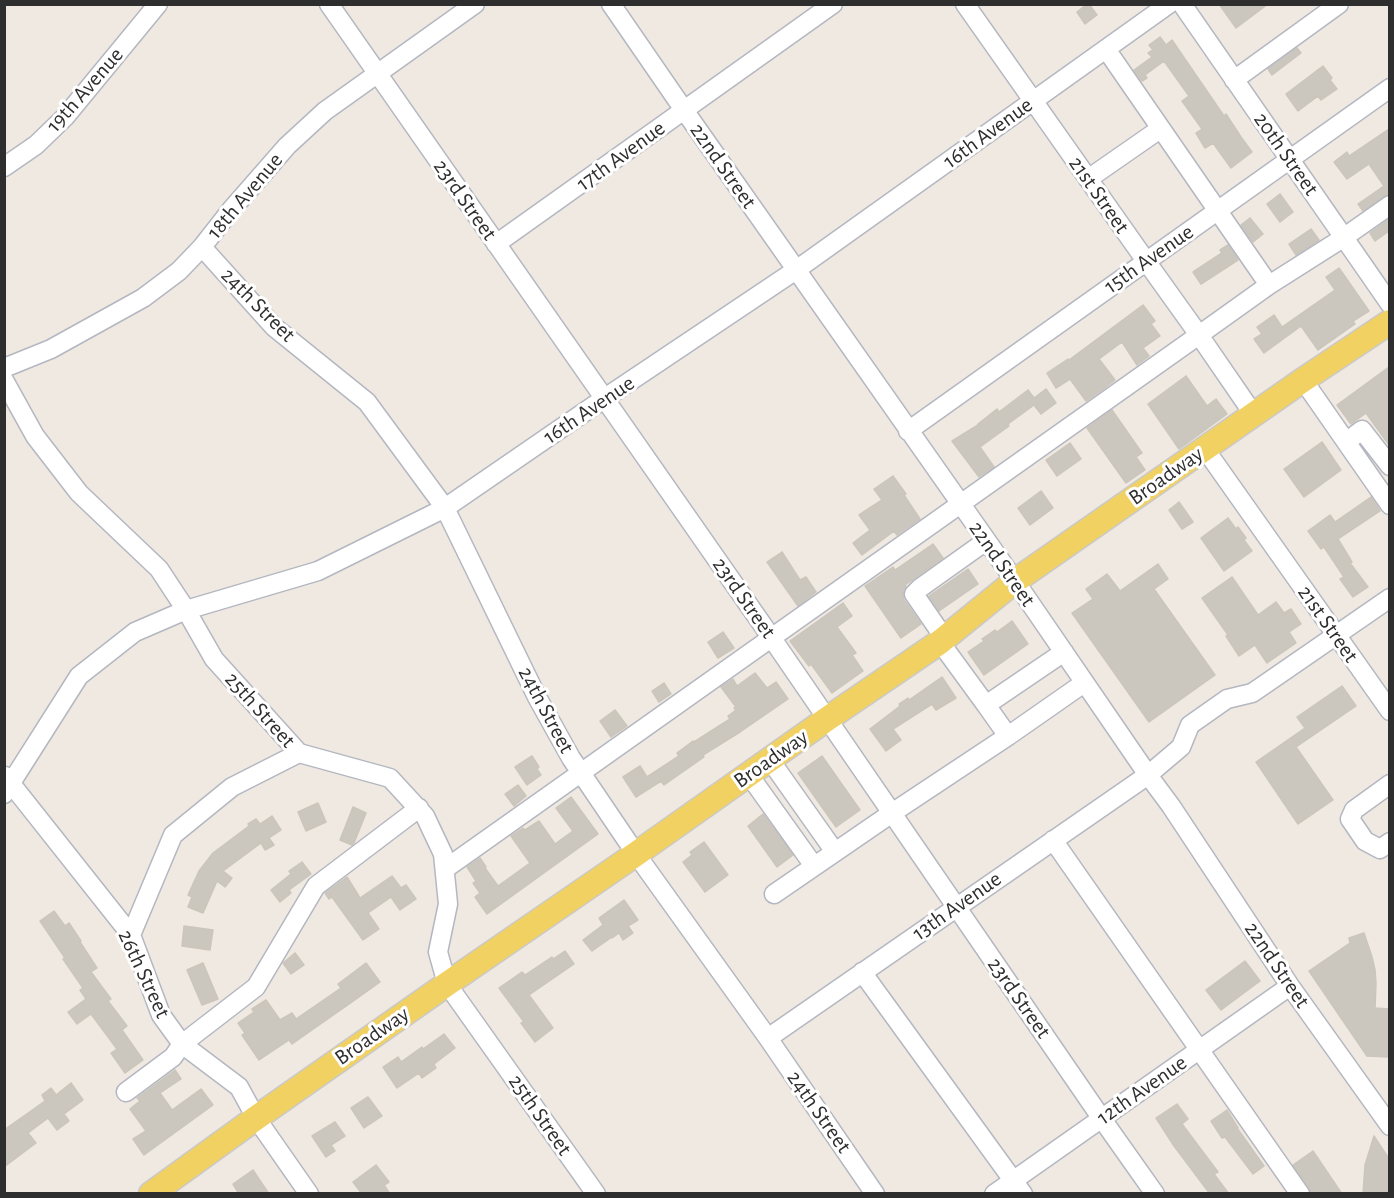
<!DOCTYPE html>
<style>
body{margin:0}
#map{position:relative;width:1394px;height:1198px;overflow:hidden;background:#efe9e1;font-family:"Alegreya Sans",sans-serif}
canvas{display:block}
.frame{position:absolute;inset:0;border:6px solid #2e2e2e;pointer-events:none}
</style>
<div id="map">
<canvas width="1394" height="1198"></canvas>
<div class="frame"></div>
</div>
<script>
const c = document.querySelector('canvas').getContext('2d');
c.lineJoin = 'round';
function fillPath(path, color) {
  c.fillStyle = color;
  c.fill(path, 'evenodd');
}
function shape(rows) {
  const path = new Path2D();
  for (const r of rows) {
    path.moveTo(r[0], r[1]);
    for (let i = 2; i < r.length; i += 2) path.lineTo(r[i], r[i + 1]);
  }
  return path;
}
function strokePath(path, color, width, dash) {
  c.strokeStyle = color;
  c.lineWidth = width;
  c.lineCap = dash ? 'butt' : 'round';
  c.setLineDash(dash || []);
  c.stroke(path);
}
function label(font, color, halo, rows, align = 'center') {
  c.font = font + ' "Alegreya Sans",sans-serif';
  c.lineWidth = 6;
  c.setLineDash([]);
  c.textBaseline = 'middle';
  c.strokeStyle = halo;
  c.fillStyle = color;
  for (const [text, x, y, turn = 0] of rows) {
    c.save();
    c.translate(x, y);
    c.rotate((+turn || 0) * Math.PI / 180);
    c.textAlign = isNaN(turn) ? turn : align;
    if (halo) c.strokeText(text, 0, 0);
    c.fillText(text, 0, 0);
    c.restore();
  }
}
const building = shape([
 [1087,4,1089,4,1097,15,1085,24,1077,12,1087,4],
 [1219,4,1268,4,1236,28,1219,4],
 [1160,37,1166,45,1172,40,1224,116,1226,114,1241,137,1252,152,1231,168,1213,143,1205,148,1196,133,1202,129,1182,101,1189,96,1164,61,1145,75,1147,78,1142,81,1134,70,1152,57,1148,53,1153,50,1149,45,1160,37],
 [1297,48,1301,53,1272,75,1268,69,1297,48],
 [1323,66,1332,78,1330,80,1337,89,1321,100,1318,96,1298,111,1286,94,1323,66],
 [1389,129,1389,194,1384,196,1363,211,1358,204,1384,186,1369,164,1347,179,1334,162,1347,152,1349,156,1389,129],
 [1280,194,1293,212,1280,222,1267,204,1280,194],
 [1250,218,1263,234,1253,242,1241,225,1250,218],
 [1389,219,1389,231,1375,241,1370,233,1389,219],
 [1311,229,1319,240,1296,255,1289,244,1311,229],
 [1228,245,1238,260,1201,284,1193,272,1222,253,1220,250,1228,245],
 [1339,268,1369,311,1353,321,1355,324,1318,350,1301,326,1264,353,1254,339,1262,334,1257,327,1274,315,1282,327,1335,290,1326,277,1339,268],
 [1143,305,1155,321,1151,324,1160,336,1143,348,1149,356,1137,365,1122,342,1099,359,1115,380,1102,390,1086,401,1070,379,1056,388,1047,373,1068,359,1069,360,1143,305],
 [1389,367,1389,445,1366,413,1351,424,1337,405,1389,367],
 [1186,376,1207,406,1216,399,1227,414,1179,449,1148,404,1186,376],
 [1046,389,1056,403,1041,414,1034,405,1008,424,1009,426,980,447,994,467,979,477,952,441,978,425,978,424,997,409,999,412,1028,390,1034,398,1046,389],
 [1112,410,1142,453,1136,457,1145,470,1126,483,1087,428,1112,410],
 [1322,442,1341,470,1304,497,1284,469,1322,442],
 [1070,443,1081,459,1057,476,1046,460,1070,443],
 [893,476,906,494,904,495,920,519,897,535,894,531,862,555,853,543,870,530,859,515,882,500,874,489,893,476],
 [1041,491,1053,508,1030,525,1018,508,1041,491],
 [1371,497,1380,511,1338,539,1352,562,1350,563,1368,587,1353,597,1340,579,1344,577,1324,547,1321,549,1308,531,1330,515,1335,522,1371,497],
 [1179,502,1193,522,1182,529,1169,510,1179,502],
 [1228,518,1236,529,1238,527,1246,538,1244,540,1252,551,1224,571,1201,538,1228,518],
 [933,544,943,558,905,585,906,586,903,591,904,600,921,624,901,638,865,586,893,567,895,570,933,544],
 [782,552,800,580,806,577,816,592,798,606,767,562,782,552],
 [1158,564,1168,579,1154,589,1215,675,1149,722,1072,613,1093,599,1086,589,1107,574,1120,591,1158,564],
 [968,569,978,584,939,611,929,596,968,569],
 [1232,577,1258,615,1276,602,1284,613,1291,609,1301,624,1289,632,1296,643,1267,663,1255,645,1239,656,1226,636,1228,635,1202,598,1232,577],
 [843,603,852,616,837,627,856,653,852,655,863,671,832,693,811,664,809,666,790,641,843,603],
 [1012,621,1028,644,984,675,968,652,984,641,982,639,995,630,997,632,1012,621],
 [723,632,734,648,718,658,708,642,723,632],
 [755,673,767,688,776,682,788,699,740,732,703,755,704,757,664,785,661,781,636,797,623,777,640,766,647,777,679,756,677,753,693,741,694,742,730,719,728,716,736,710,734,708,736,707,721,687,733,679,737,686,755,673],
 [942,677,956,698,936,710,932,704,893,729,901,740,886,751,870,729,900,706,899,704,908,698,909,700,942,677],
 [664,683,671,694,659,702,652,691,664,683],
 [1342,686,1356,706,1296,747,1333,800,1298,824,1256,762,1305,728,1297,717,1342,686],
 [615,710,627,726,611,737,600,721,615,710],
 [532,756,539,767,537,769,541,775,527,785,515,767,532,756],
 [822,756,860,810,836,827,798,773,822,756],
 [518,785,526,796,514,806,505,794,518,785],
 [571,797,598,834,487,914,475,897,480,893,473,883,476,881,467,867,480,858,486,867,485,868,498,886,530,863,511,836,523,828,525,830,539,821,555,844,573,831,556,808,571,797],
 [318,803,326,822,306,831,298,812,318,803],
 [353,807,366,813,354,843,352,845,340,840,353,807],
 [763,814,793,855,777,867,748,826,763,814],
 [272,816,281,830,269,838,274,845,265,850,261,843,223,871,232,878,225,887,217,881,203,913,188,907,192,897,188,895,199,871,213,853,249,826,248,824,256,819,260,824,272,816],
 [704,842,728,875,705,892,683,862,692,855,690,852,704,842],
 [302,862,311,874,289,890,291,893,280,902,271,890,291,874,289,871,302,862],
 [392,876,401,888,406,885,416,899,400,910,391,897,368,913,379,929,363,940,332,897,329,899,325,893,347,877,360,898,392,876],
 [624,900,638,920,628,926,633,933,623,940,619,933,612,938,612,937,592,951,583,940,603,925,599,918,624,900],
 [54,911,65,926,69,923,81,941,80,942,97,968,91,972,111,999,108,1001,127,1026,122,1030,143,1060,125,1073,111,1053,117,1049,91,1014,77,1024,68,1012,86,999,80,990,83,988,63,959,65,958,40,921,54,911],
 [184,926,213,930,210,950,182,946,184,926],
 [1364,933,1372,957,1375,970,1376,983,1375,1008,1389,1009,1389,1057,1367,1056,1309,971,1350,943,1349,938,1364,933],
 [565,951,574,964,529,995,553,1028,535,1042,521,1023,524,1022,499,988,522,972,525,975,552,957,553,959,565,951],
 [295,953,304,965,291,974,283,963,295,953],
 [1245,961,1260,981,1221,1010,1206,990,1245,961],
 [203,963,218,999,202,1005,187,970,203,963],
 [366,963,380,982,352,1002,292,1044,289,1040,259,1060,242,1035,245,1033,238,1023,254,1012,252,1009,266,1000,280,1020,292,1013,296,1019,341,988,338,984,366,963],
 [444,1034,455,1048,434,1064,436,1068,422,1078,419,1073,397,1088,383,1067,398,1057,401,1062,422,1047,423,1049,444,1034],
 [175,1070,181,1079,160,1093,172,1110,201,1089,213,1105,144,1155,133,1139,146,1131,130,1109,140,1101,137,1098,175,1070],
 [71,1083,83,1100,64,1114,69,1121,57,1130,48,1118,28,1133,36,1143,4,1167,4,1130,45,1101,42,1095,51,1088,56,1095,71,1083],
 [368,1097,382,1116,364,1128,351,1108,368,1097],
 [1177,1104,1188,1119,1182,1124,1218,1172,1214,1174,1229,1194,1210,1194,1174,1146,1156,1118,1177,1104],
 [1227,1110,1238,1128,1237,1128,1264,1166,1253,1174,1225,1137,1222,1138,1211,1121,1227,1110],
 [335,1122,345,1136,331,1145,335,1151,326,1157,312,1136,335,1122],
 [1374,1136,1389,1159,1389,1194,1363,1194,1365,1165,1374,1136],
 [1313,1151,1342,1194,1311,1194,1309,1188,1293,1165,1313,1151],
 [376,1165,389,1182,384,1185,390,1194,362,1194,353,1182,376,1165],
 [253,1170,269,1194,239,1194,233,1184,253,1170]
]);
fillPath(building, '#cbc7bf');
strokePath(building, '#cbc5ba', 1.5);
const minor = shape([
 [329,4,771,637,1102,1119,1155,1194],
 [611,4,684,110,1015,581,1148,775,1171,806,1290,986,1390,1126],
 [965,4,1146,261,1199,335,1254,415],
 [1182,4,1390,304],
 [1106,49,1269,285],
 [1234,80,1339,4],
 [4,167,36,145,65,117,158,4],
 [1088,179,1160,129],
 [496,244,833,4],
 [202,247,274,327,367,402,445,508,537,697,571,758,636,854,768,1038,875,1194],
 [4,368,51,349,143,298,179,271,202,247,231,210,287,146,325,111,475,4],
 [4,380,35,436,79,493,159,569,186,610,214,659,299,753,390,778,425,816,443,854,448,904,438,952,447,984,596,1194],
 [1303,380,1390,505],
 [908,431,1390,88],
 [1346,442,1362,430,1390,466],
 [1205,449,1390,711],
 [945,639,914,594,920,588,986,541],
 [940,642,986,705,1064,652],
 [986,705,1008,736],
 [770,760,835,852],
 [749,775,814,866],
 [5,776,131,935,161,1015,182,1044,239,1087,256,1118,309,1194],
 [1390,784,1354,810,1350,819,1365,841,1380,849,1390,842],
 [4,794,79,676,135,632,186,610,318,571,445,508,605,398,796,270,1169,4],
 [1053,840,1300,1194],
 [445,869,1199,335,1269,285,1343,238,1390,205],
 [774,894,892,813,1008,736,1084,683],
 [131,935,173,835,232,787,299,753],
 [862,972,1023,1194],
 [768,1038,1148,775,1181,747,1190,725,1227,699,1252,693,1258,689,1390,598],
 [126,1092,173,1057,182,1044,256,987,316,886,419,808],
 [994,1194,1290,986]
]);
const major = shape([
 [151,1194,256,1118,447,984,636,854,827,719,940,642,1015,581,1303,380,1390,322]
]);
strokePath(minor, '#b4b7c1', 21);
strokePath(major, '#c9c9c9', 27);
strokePath(minor, '#fff', 18);
strokePath(major, '#f2d163', 24);
label('22px', '#2e2e2e', '#fff', [
 ["19th Avenue",85,90,-49],
 ["16th Avenue",988,133,-36],
 ["20th Street",1286,154,55],
 ["17th Avenue",621,156,-36],
 ["22nd Street",723,166,55],
 ["21st Street",1099,195,55],
 ["18th Avenue",245,196,-50],
 ["23rd Street",465,200,55],
 ["15th Avenue",1149,259,-35],
 ["24th Street",258,305,45],
 ["16th Avenue",589,410,-34],
 ["Broadway",1166,476,-35],
 ["22nd Street",1002,564,55],
 ["23rd Street",744,598,55],
 ["21st Street",1328,624,55],
 ["25th Street",260,710,48],
 ["24th Street",546,710,62],
 ["Broadway",771,759,-35],
 ["13th Avenue",957,906,-35],
 ["22nd Street",1277,965,56],
 ["26th Street",144,974,65],
 ["23rd Street",1019,998,55],
 ["Broadway",372,1036,-35],
 ["12th Avenue",1142,1090,-35],
 ["24th Street",819,1112,55],
 ["25th Street",540,1115,55]
]);
</script>
